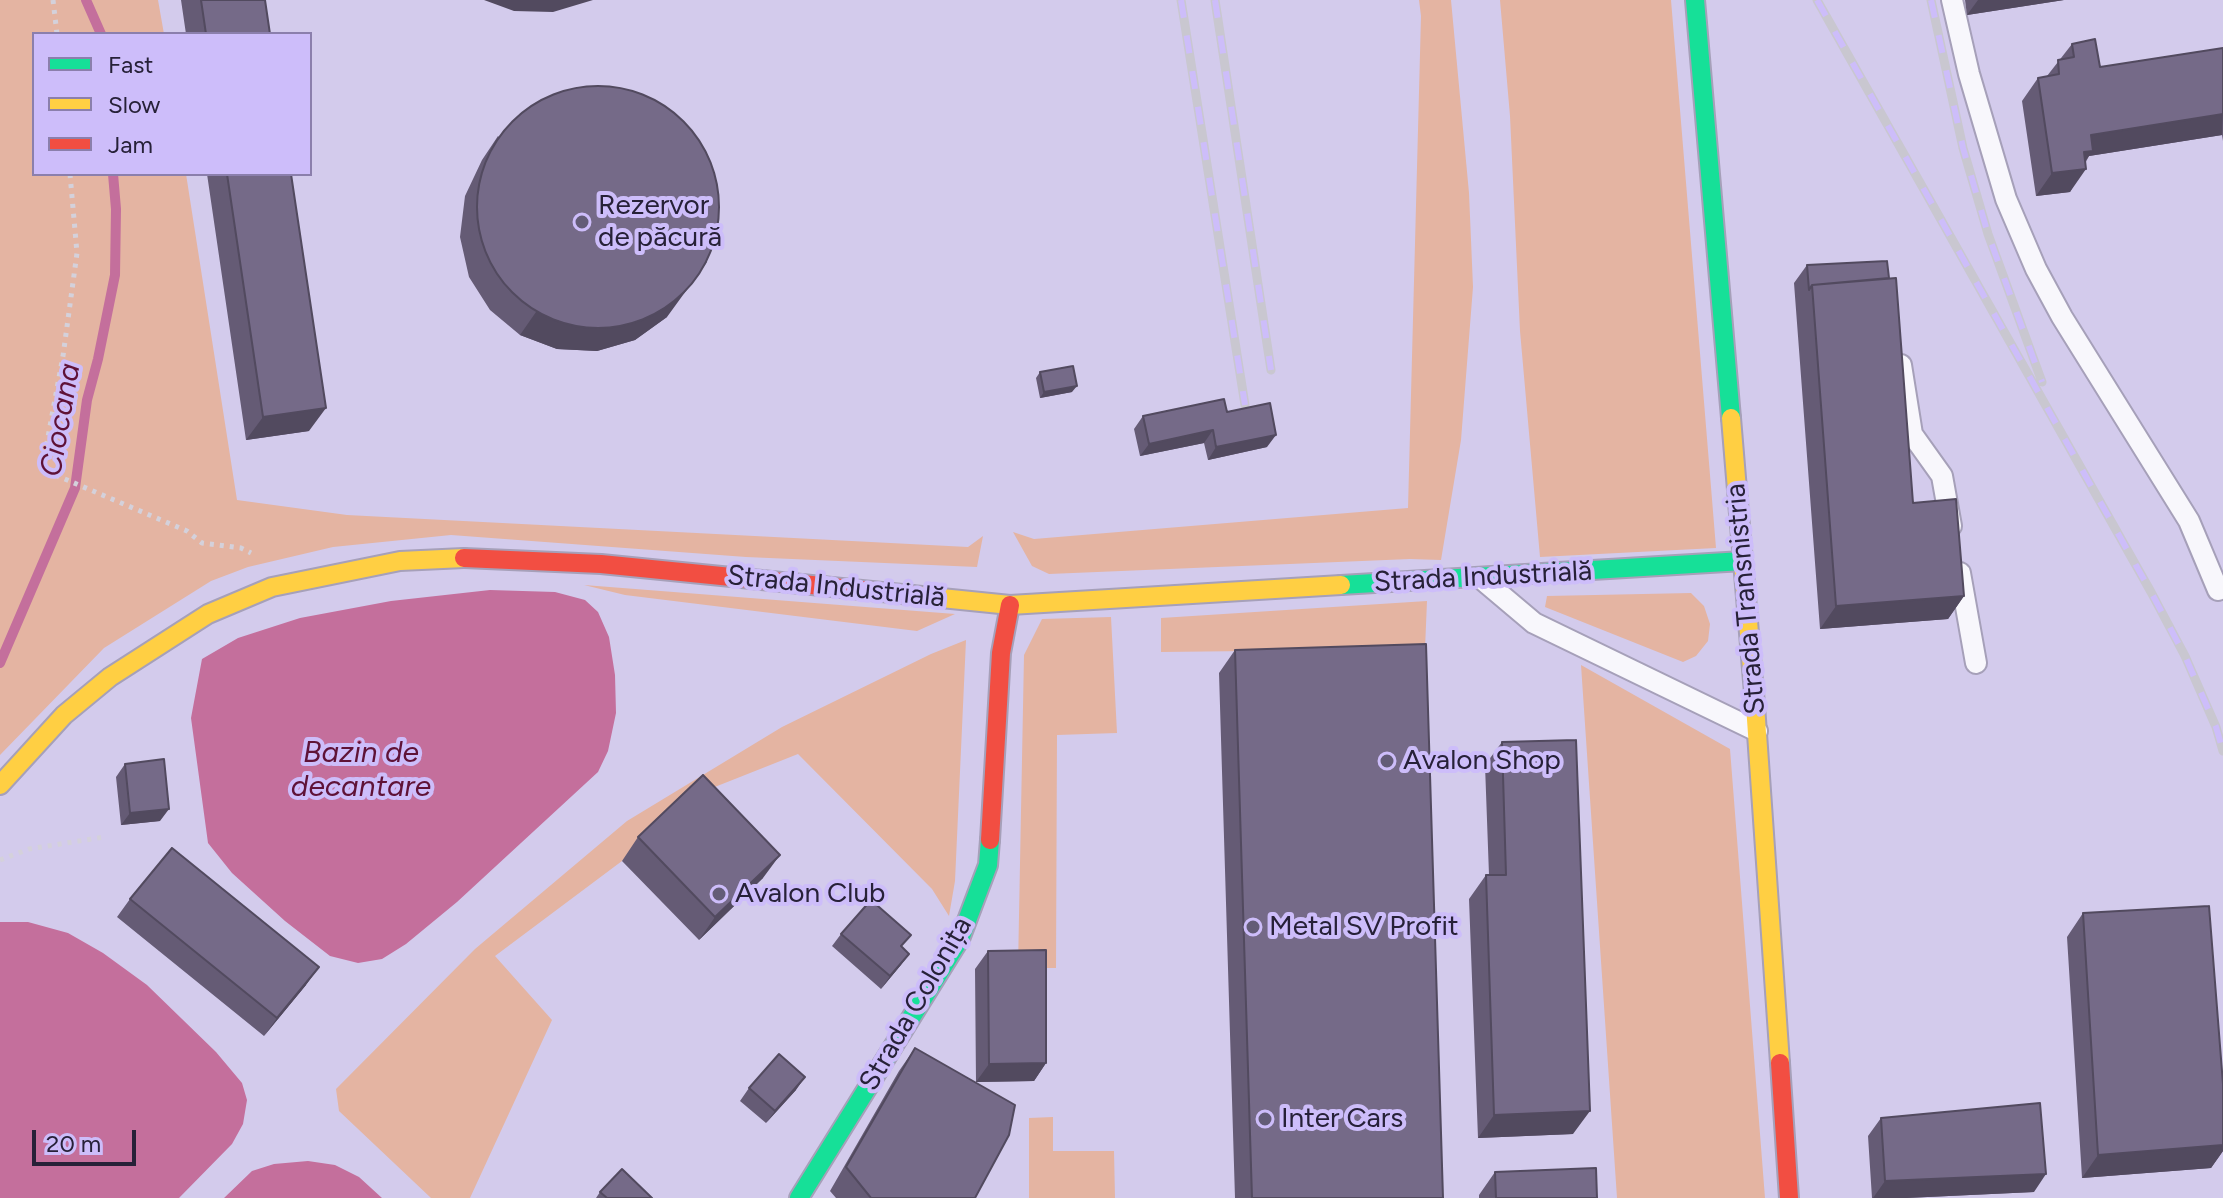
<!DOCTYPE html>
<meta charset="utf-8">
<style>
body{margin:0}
#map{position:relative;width:2223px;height:1198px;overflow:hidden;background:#d3cbec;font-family:Figtree,sans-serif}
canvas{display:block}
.legend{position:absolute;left:32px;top:32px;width:280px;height:144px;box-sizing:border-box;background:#cdbdfa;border:2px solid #8b7fac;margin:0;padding:10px 14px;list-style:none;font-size:24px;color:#272138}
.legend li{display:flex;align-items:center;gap:16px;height:40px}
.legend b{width:40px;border:2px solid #8b7fac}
.scale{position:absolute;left:32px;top:1130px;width:104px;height:36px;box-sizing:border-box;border:4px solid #272138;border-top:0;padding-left:10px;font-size:24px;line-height:28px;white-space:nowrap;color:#272138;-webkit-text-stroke:6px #cdbdfa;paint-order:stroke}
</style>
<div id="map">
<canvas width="2223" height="1198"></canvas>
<ul class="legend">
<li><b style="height:10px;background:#16e098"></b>Fast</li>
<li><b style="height:10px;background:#ffcf43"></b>Slow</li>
<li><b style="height:10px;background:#f24e42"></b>Jam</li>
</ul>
<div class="scale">20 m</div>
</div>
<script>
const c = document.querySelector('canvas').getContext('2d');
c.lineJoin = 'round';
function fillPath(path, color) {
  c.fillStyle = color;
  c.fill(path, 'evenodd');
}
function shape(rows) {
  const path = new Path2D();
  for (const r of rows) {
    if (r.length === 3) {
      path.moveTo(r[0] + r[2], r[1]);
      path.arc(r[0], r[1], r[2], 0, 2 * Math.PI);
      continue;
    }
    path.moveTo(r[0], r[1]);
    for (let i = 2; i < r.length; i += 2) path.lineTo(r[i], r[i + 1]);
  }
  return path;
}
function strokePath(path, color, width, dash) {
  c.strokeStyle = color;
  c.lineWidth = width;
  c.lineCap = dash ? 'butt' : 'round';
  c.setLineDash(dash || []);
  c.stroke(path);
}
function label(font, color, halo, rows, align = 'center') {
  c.font = font + ' Figtree,sans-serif';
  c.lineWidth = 8;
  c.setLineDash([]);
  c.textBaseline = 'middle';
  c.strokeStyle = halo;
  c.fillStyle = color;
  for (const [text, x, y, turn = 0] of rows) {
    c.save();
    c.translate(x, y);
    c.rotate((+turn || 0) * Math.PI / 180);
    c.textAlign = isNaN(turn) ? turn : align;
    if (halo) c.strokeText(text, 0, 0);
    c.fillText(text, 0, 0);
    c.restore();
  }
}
fillPath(shape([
 [0,0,158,0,164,34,34,34,34,174,186,174,237,500,347,515,968,547,983,536,977,567,746,557,451,535,333,547,248,567,211,581,104,648,0,755],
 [1419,0,1451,0,1469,193,1473,287,1461,440,1441,560,1410,559,1049,574,1032,566,1013,532,1034,539,1408,508,1421,16],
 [1500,0,1671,0,1716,548,1540,557,1520,331,1510,116],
 [584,585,955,614,917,631,625,595],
 [1691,593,1704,606,1710,624,1708,641,1696,656,1683,662,1545,607,1547,596],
 [1427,601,1425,649,1161,652,1161,618],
 [1111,617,1117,733,1057,735,1056,968,1018,968,1024,655,1042,619],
 [966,640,955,881,949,916,932,889,798,754,687,798,622,861,495,956,552,1020,470,1198,431,1198,339,1111,336,1089,475,949,627,821,782,727,931,654],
 [1581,665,1730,749,1765,1198,1617,1198],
 [1053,1117,1053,1151,1114,1151,1115,1198,1029,1198,1029,1118]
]), '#e4b4a2');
fillPath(shape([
 [490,590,555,592,585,600,598,612,609,637,615,675,616,713,608,751,598,772,457,902,406,944,382,959,358,963,330,956,285,921,232,873,208,843,191,718,202,659,238,638,300,618,391,601],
 [0,922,28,922,68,933,103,953,147,985,216,1052,242,1083,247,1100,243,1124,232,1144,179,1198,0,1198],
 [308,1161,335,1165,359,1177,382,1198,224,1198,252,1171,274,1164]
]), '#c46f9c');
strokePath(shape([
 [86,0,101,34],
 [0,663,75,488,87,400,98,359,115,275,116,209,113,174]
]), '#c46f9c', 10);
const lane = shape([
 [1952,0,1969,74,2006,199,2036,269,2062,317,2189,521,2218,590],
 [1901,365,1912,434,1942,476,1951,526],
 [1960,573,1976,663],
 [1483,580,1534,623,1757,731]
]);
const fast = shape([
 [1695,0,1731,418],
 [1341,585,1743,561],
 [799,1198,960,939,988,865,990,840]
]);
const slow = shape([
 [1731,418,1755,705,1780,1063],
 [912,595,1010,605,1341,585],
 [0,785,64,715,110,677,208,614,272,587,400,561,464,558]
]);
const jam = shape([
 [464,558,601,564,912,595],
 [990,840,1001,653,1010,605],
 [1780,1063,1789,1198]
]);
strokePath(lane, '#a6a0b9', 24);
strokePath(fast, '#a6a0b9', 22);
strokePath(slow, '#a6a0b9', 22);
strokePath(jam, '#a6a0b9', 22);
strokePath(shape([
 [53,0,57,34],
 [70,174,77,253,63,356,43,464,53,474,187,531,202,543,241,548,251,553],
 [0,860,29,849,104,837]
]), '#d4d1db', 5, [4, 6]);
strokePath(lane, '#f8f7fc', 20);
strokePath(fast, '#16e098', 18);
strokePath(slow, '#ffcf43', 18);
strokePath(jam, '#f24e42', 18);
const rail = shape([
 [1181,0,1245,405],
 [1215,0,1271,370],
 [1817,0,2151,592,2185,656,2216,727,2223,751],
 [1931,0,1963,148,1988,234,2042,382]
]);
strokePath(rail, '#c9c7d0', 9);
strokePath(rail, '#cdbdfa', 6, [18]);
fillPath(shape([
 [181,0,265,0,270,34,186,34],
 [1965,0,2064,0,1967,15],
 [2072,44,2100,67,2223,48,2223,141,2222,135,2089,156,2070,192,2036,196,2022,101,2038,78,2047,76],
 [498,136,667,317,635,340,597,351,557,349,520,335,490,310,469,277,460,237,465,196,482,160],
 [207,174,291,174,309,431,246,440],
 [1807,265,1913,503,1964,596,1948,619,1820,629,1794,283],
 [1040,372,1072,392,1040,398,1036,378],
 [1227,412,1267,447,1208,460,1204,443,1140,456,1134,429,1143,416],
 [1235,650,1443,1198,1235,1198,1219,673],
 [1502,742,1573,1134,1478,1138,1469,899,1486,875,1489,875,1485,765],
 [125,764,160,821,121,825,116,777],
 [638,837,763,878,699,940,622,861],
 [130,899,306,985,264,1036,117,917],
 [2083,913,2223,1084,2223,1151,2211,1168,2082,1178,2067,937],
 [841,934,902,947,909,954,900,966,881,989,832,946],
 [988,951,1046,1063,1034,1081,976,1082,975,969],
 [915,1048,975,1198,836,1198,830,1191,899,1071],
 [749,1088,796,1090,766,1123,740,1101],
 [1881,1118,2034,1192,1906,1198,1872,1198,1868,1136],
 [1495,1172,1597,1198,1479,1198,1479,1195],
 [600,1192,652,1198,596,1198]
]), '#655b75');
fillPath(shape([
 [484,0,593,0,553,12,514,11],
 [1978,0,2064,0,1967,15],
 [2223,114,2222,135,2089,156,2079,170,2086,169,2070,192,2036,196,2052,173,2091,135],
 [707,262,667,317,635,340,597,351,557,349,520,335,536,312],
 [1077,386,1072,392,1040,398,1044,392],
 [326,408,309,431,246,440,263,417],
 [1213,430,1204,443,1140,456,1149,444],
 [1276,435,1267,447,1208,460,1216,447],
 [1964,596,1948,619,1820,629,1836,606],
 [169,809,160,821,121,825,130,813],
 [780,855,763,878,699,940,715,917],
 [909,954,900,966,881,989,890,976],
 [319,967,306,985,264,1036,277,1018],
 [1046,1063,1034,1081,976,1082,989,1064],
 [805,1077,796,1090,766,1123,775,1111],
 [1590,1111,1573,1134,1478,1138,1494,1115],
 [2223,1145,2223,1151,2211,1168,2082,1178,2098,1155],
 [2046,1174,2034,1192,1906,1198,1873,1198,1885,1181]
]), '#524a5f');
const building = shape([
 [201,0,265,0,270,34,206,34,201,0],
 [2095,39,2100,67,2223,48,2223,114,2091,135,2093,151,2084,152,2086,169,2052,173,2038,78,2059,74,2058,60,2074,57,2072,44,2095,39],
 [598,207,121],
 [227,174,291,174,326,408,263,417,227,174],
 [1887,261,1889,278,1812,285,1809,290,1807,265,1887,261],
 [1896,278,1913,503,1956,499,1964,596,1836,606,1812,285,1896,278],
 [1073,366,1077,386,1044,392,1040,372,1073,366],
 [1224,399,1227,412,1270,403,1276,435,1216,447,1213,430,1149,444,1143,416,1224,399],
 [1426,644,1443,1198,1252,1198,1235,650,1426,644],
 [1576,740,1590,1111,1494,1115,1486,875,1506,875,1502,742,1576,740],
 [164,759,169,809,130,813,125,764,164,759],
 [703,775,780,855,715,917,638,837,703,775],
 [172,848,319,967,277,1018,130,899,172,848],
 [871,900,911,935,901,946,909,954,890,976,841,934,871,900],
 [2209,906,2223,1084,2223,1145,2098,1155,2083,913,2209,906],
 [1046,950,1046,1063,989,1064,988,951,1046,950],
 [915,1048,1015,1105,1009,1135,975,1198,871,1198,846,1167,915,1048],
 [779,1054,805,1077,775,1111,749,1088,779,1054],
 [2040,1103,2046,1174,1885,1181,1881,1118,2040,1103],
 [1596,1168,1597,1198,1496,1198,1495,1172,1596,1168],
 [622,1169,652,1198,607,1198,600,1192,622,1169]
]);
fillPath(building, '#756a88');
strokePath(building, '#524a5f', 2);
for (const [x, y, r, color] of [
 [582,222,8,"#635c77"],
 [1387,761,8,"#635c77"],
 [719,894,8,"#635c77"],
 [1253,927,8,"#635c77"],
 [1265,1119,8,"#635c77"]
]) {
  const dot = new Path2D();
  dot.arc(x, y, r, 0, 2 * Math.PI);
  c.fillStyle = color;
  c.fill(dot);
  strokePath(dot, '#cdbdfa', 3);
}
label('28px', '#272138', '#cdbdfa', [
 ["Rezervor",598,206],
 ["de păcură",598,238],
 ["Avalon Shop",1403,761],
 ["Avalon Club",735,894],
 ["Metal SV Profit",1269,927],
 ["Inter Cars",1281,1119]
], 'left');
label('28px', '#272138', '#cdbdfa', [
 ["Strada Industrială",1483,577,-3],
 ["Strada Industrială",836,587,6],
 ["Strada Transnistria",1746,599,-95],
 ["Strada Colonița",916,1004,-60]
]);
label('italic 30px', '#5f1237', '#cdbdfa', [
 ["Ciocana",61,420,-80],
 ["Bazin de",361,753],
 ["decantare",361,787]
]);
</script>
